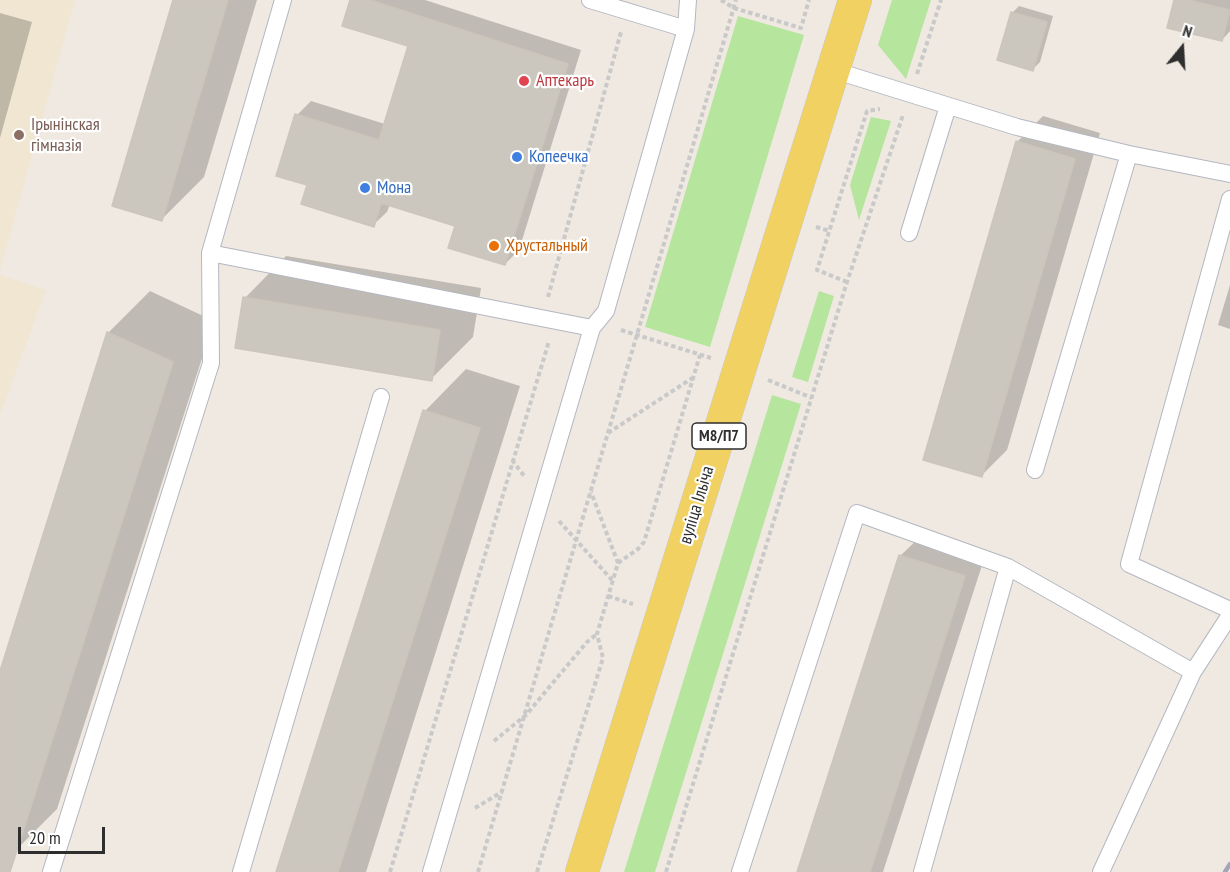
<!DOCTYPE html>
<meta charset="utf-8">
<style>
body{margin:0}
#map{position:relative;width:1230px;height:872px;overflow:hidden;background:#efe9e1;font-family:"PT Sans Narrow",sans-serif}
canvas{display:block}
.north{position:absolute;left:1152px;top:18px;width:60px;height:60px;-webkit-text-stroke:4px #fff;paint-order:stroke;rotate:18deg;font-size:16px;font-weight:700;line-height:24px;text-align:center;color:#2e2e2e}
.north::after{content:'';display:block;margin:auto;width:21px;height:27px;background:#2e2e2e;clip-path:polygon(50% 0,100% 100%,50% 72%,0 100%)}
.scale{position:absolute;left:18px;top:827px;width:87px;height:27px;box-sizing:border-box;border:3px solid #2e2e2e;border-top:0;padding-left:8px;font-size:18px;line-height:21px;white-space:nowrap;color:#2e2e2e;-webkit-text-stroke:4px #fff;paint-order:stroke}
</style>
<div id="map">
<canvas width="1230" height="872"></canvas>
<div class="north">N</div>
<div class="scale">20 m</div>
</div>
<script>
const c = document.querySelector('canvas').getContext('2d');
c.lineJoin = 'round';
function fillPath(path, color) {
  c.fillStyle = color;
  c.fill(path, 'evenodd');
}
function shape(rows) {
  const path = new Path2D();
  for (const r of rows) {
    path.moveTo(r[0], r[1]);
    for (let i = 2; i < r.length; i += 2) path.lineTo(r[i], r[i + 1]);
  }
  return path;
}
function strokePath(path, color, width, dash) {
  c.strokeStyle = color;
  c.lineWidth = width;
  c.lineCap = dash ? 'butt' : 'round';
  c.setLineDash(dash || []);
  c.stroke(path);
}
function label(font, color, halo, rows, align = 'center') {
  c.font = font + ' "PT Sans Narrow",sans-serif';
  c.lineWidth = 4.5;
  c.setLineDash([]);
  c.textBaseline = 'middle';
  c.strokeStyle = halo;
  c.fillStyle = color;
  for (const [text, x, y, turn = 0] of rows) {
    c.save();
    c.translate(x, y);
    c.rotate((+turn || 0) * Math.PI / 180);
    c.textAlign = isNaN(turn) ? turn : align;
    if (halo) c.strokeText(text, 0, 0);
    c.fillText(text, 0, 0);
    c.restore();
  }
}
fillPath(shape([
 [0,0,75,0,0,270],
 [0,275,46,290,0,415]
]), '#f0e6d1');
fillPath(shape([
 [892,0,931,0,906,79,878,45],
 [738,16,804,35,710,347,645,327],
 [871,117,891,121,859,220,850,185],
 [819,291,834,296,808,382,792,377],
 [772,395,801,404,655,872,624,872]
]), '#b6e59e');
fillPath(shape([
 [175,0,257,0,204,177,162,219],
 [352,0,425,0,581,50,519,250,505,264,457,225,390,204,387,212,373,225,308,184,297,115,311,101,385,124,410,45],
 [1176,0,1230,0,1230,31,1222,40],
 [1019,6,1053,16,1040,62,1033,69,1012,13],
 [0,13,32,22,0,138],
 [1043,116,1100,133,1007,450,981,476,1017,142],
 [286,256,481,288,473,337,431,379,245,298],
 [1230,285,1230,329,1218,325],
 [150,291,214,321,57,809,15,851,0,846,0,676,108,333],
 [466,369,520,386,366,872,278,872,425,411],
 [921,536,985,556,883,872,799,872,900,556]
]), '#0003');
const building = shape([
 [173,0,228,0,162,221,112,206,173,0],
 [350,0,370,0,568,64,505,265,448,248,455,226,381,203,374,227,301,204,307,185,276,176,295,114,379,140,408,46,342,26,350,0],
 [1174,0,1188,0,1230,10,1222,41,1167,28,1174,0],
 [1011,12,1047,22,1033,71,997,60,1011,12],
 [1016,141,1075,159,982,477,923,460,1016,141],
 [243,297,440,330,432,381,235,348,243,297],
 [107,332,173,362,10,872,0,872,0,671,107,332],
 [423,410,480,428,338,872,276,872,423,410],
 [899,555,965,576,870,872,797,872,899,555]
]);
fillPath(building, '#cbc7bf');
strokePath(building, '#cbc5ba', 1.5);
const lane = shape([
 [590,0,686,29],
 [833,70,1017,127,1129,154,1230,174],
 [1230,199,1129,564,1230,610],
 [909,233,948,106],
 [210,253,592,328],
 [1035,470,1129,154],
 [1008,567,1193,672,1101,872],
 [1193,672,1230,615],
 [51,872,211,363,210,253,283,0],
 [241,872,381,397],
 [431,872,592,328,606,311,686,29,688,0],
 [740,872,857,513,1008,567,922,872]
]);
const primary = shape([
 [582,872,855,0]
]);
strokePath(lane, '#b4b7c1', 18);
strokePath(primary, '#c9c9c9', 34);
strokePath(shape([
 [721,0,734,8,801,28,809,0],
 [917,74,941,0],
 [816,227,830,231],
 [847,282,817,270,867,111,880,109],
 [548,297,621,32],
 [621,330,711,358],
 [768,380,812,398],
 [608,433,694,377],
 [512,460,525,477],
 [559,521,612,580],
 [618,563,638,549,644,542,700,355],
 [608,596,633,604],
 [494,741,526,715,587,642,597,634],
 [475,808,502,792],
 [390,872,549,341],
 [478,872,736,0],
 [537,872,603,658,597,634,618,563,591,492],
 [666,872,847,282,903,115]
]), '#c9c9c9', 4, [4.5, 3]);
strokePath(lane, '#fff', 16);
strokePath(primary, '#f2d163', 33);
strokePath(shape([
 [1225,872,1230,864]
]), '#a3a6b8', 4.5);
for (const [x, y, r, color] of [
 [524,81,6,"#e0444e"],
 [19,135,6,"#8d6e63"],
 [517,157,6,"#3f7fe0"],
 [365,188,6,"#3f7fe0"],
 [494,246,6,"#e8710a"]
]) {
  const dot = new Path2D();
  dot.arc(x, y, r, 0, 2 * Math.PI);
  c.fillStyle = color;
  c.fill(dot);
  strokePath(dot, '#fff', 2);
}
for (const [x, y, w] of [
 [719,436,54]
]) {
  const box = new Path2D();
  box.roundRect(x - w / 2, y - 13, w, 26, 4.5);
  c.fillStyle = '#fff';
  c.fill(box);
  strokePath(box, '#2e2e2e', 1.5);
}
label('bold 16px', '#2e2e2e', null, [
 ["М8/П7",719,436]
]);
label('18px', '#be3a42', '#fff', [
 ["Аптекарь",536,81]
], 'left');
label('18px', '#785e54', '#fff', [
 ["Ірынінская",31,125],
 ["гімназія",31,146]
], 'left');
label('18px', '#366cbe', '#fff', [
 ["Копеечка",529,157],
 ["Мона",377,188]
], 'left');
label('18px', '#c56008', '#fff', [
 ["Хрустальный",506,246]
], 'left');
label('18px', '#2e2e2e', '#fff', [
 ["вуліца Ільіча",697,505,-73]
]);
</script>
